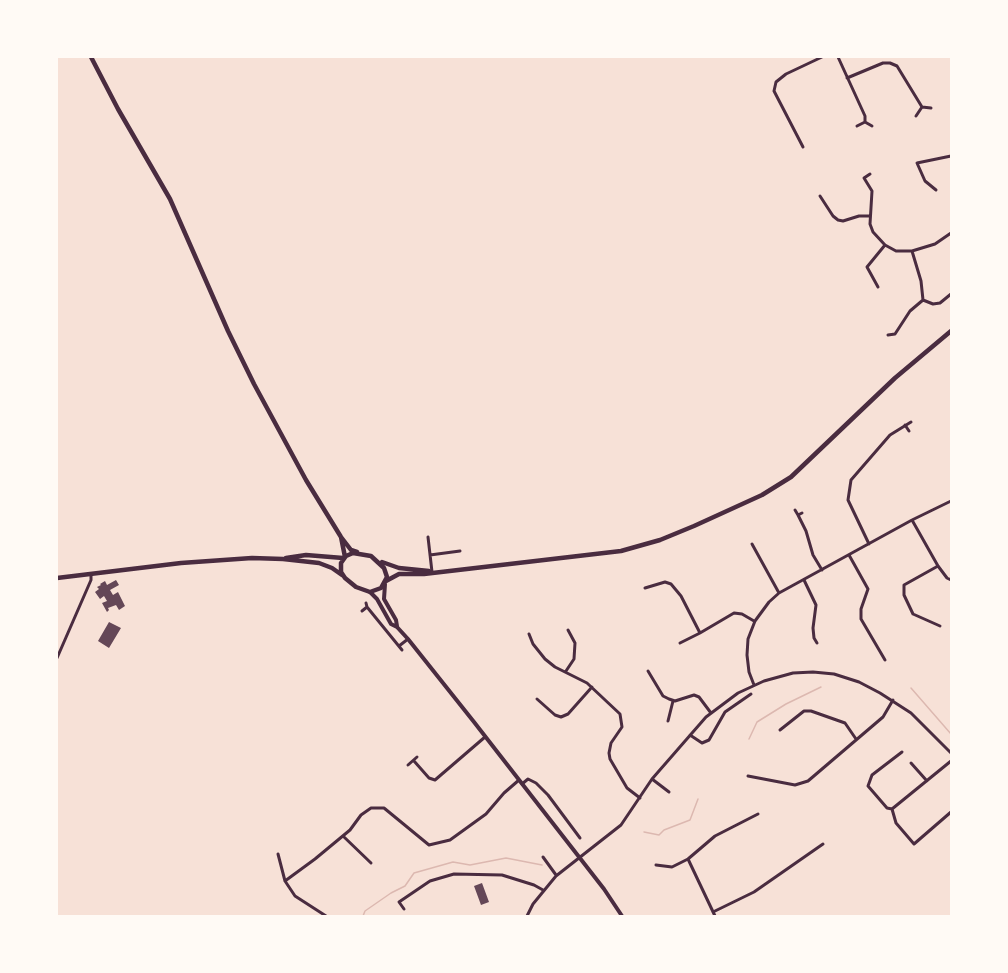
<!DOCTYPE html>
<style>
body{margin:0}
#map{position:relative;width:1008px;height:973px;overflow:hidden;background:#f7e1d7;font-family:Helvetica,sans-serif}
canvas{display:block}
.frame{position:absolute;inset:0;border:58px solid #fffaf5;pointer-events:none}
</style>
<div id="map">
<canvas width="1008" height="973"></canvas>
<div class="frame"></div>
</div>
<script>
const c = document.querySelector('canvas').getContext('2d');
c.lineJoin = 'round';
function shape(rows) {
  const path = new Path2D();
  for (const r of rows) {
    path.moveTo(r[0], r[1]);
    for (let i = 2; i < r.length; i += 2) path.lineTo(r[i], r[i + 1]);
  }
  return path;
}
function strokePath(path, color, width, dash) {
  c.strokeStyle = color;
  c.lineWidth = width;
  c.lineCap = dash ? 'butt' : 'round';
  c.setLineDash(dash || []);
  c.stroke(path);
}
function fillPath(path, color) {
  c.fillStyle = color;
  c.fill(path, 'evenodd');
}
strokePath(shape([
 [911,688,951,734],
 [749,739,757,722,786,704,821,687],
 [644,832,659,835,664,830,690,820,698,799],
 [363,916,365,911,391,893,405,886,414,873,453,862,470,865,506,858,542,865]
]), '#dcb8b0', 1.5);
fillPath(shape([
 [116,580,119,585,110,590,113,595,118,592,125,606,119,610,116,605,108,608,109,610,107,612,102,603,107,601,104,596,100,599,95,592,99,589,97,587,101,585,100,584,105,581,107,585],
 [109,622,121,628,109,648,98,641],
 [482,883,489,902,481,905,474,886]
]), '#644757');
strokePath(shape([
 [838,57,865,116,865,122,857,126],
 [847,78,883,63,890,63,897,66,922,107,916,116],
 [922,107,931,108],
 [865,122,872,126],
 [803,147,774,91,776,82,786,74,822,57],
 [870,174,864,178,872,191,870,224,873,232,885,245,896,251,912,251,935,244,951,233],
 [936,190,925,181,917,163,951,156],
 [820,196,833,216,838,220,843,221,859,216,869,216],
 [912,251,921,281,923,300,933,304,940,303,951,294],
 [878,287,867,267,885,245],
 [888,335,895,334,910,311,923,300],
 [905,425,909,431],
 [795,510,798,515,802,513],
 [798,515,806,531,813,555,822,570],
 [912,520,938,566,947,578,951,580],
 [428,537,432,572],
 [752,544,779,593],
 [869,544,848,500,851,480,890,435,911,422],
 [430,555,460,551],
 [849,555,868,589,861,609,861,619,885,660],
 [938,566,904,585,904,595,913,614,940,626],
 [804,580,816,605,813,628,814,638,817,643],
 [645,588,665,582,671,584,681,596,700,633,734,613,742,614,754,621],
 [367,607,402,650],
 [362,611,367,607,366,603],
 [529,634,533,644,545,659,555,667,587,683,620,714,622,727,611,743,609,753,610,759,627,788,640,798],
 [680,643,700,633],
 [399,646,408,639],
 [57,658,91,580,91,574],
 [566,671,574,659,575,643,568,630],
 [648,671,663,696,669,699,675,701,694,695,699,697,711,713],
 [754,685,749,672,747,655,748,639,755,621,769,602,779,593,912,520,951,501],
 [537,699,555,715,561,717,568,714,592,687],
 [668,721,673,701],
 [780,730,804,711,811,711,845,723,856,739],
 [690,735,702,743,709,740,725,712,751,694],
 [902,752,872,775,868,786,887,808,892,809,896,823,914,844,951,812],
 [414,761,429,778,435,780,485,737],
 [911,763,927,781],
 [408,765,417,757],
 [748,776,795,785,808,781,883,717,893,700],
 [652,779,669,792],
 [522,784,528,779,536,783,548,795,580,838],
 [892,809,951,761],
 [343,836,371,863],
 [278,854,285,881,295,896,326,916],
 [543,857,556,875],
 [688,859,715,916],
 [656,865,672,867,688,859,715,836,758,814],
 [285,881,315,859,350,830,361,815,371,808,384,808,429,845,450,840,486,814,504,793,519,780],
 [404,909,399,902,430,881,454,874,502,875,534,885,543,890],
 [713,912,754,892,823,844],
 [527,916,533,904,556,876,621,825,652,779,706,717,738,693,764,681,793,673,813,672,834,674,859,682,880,693,911,713,951,753]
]), '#4a2c40', 3);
strokePath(shape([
 [385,584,384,599,396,620,397,626],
 [370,592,377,599,391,624,397,627,408,639,474,722,604,889,622,916]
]), '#4a2c40', 4);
strokePath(shape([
 [91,57,118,109,170,199,228,331,254,384,306,480,341,537,351,550,357,552],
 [341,537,345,557],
 [353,553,371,556,384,568,387,577,381,588,370,592,356,587,345,578,341,572,341,563,346,556,353,553],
 [286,558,306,555,343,558],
 [382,562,399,568,429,571],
 [57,578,181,563,252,558,283,559,319,563,332,568,342,575],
 [386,581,399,574,424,574,621,551,660,540,694,526,762,495,791,477,895,378,951,331]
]), '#4a2c40', 4.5);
</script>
